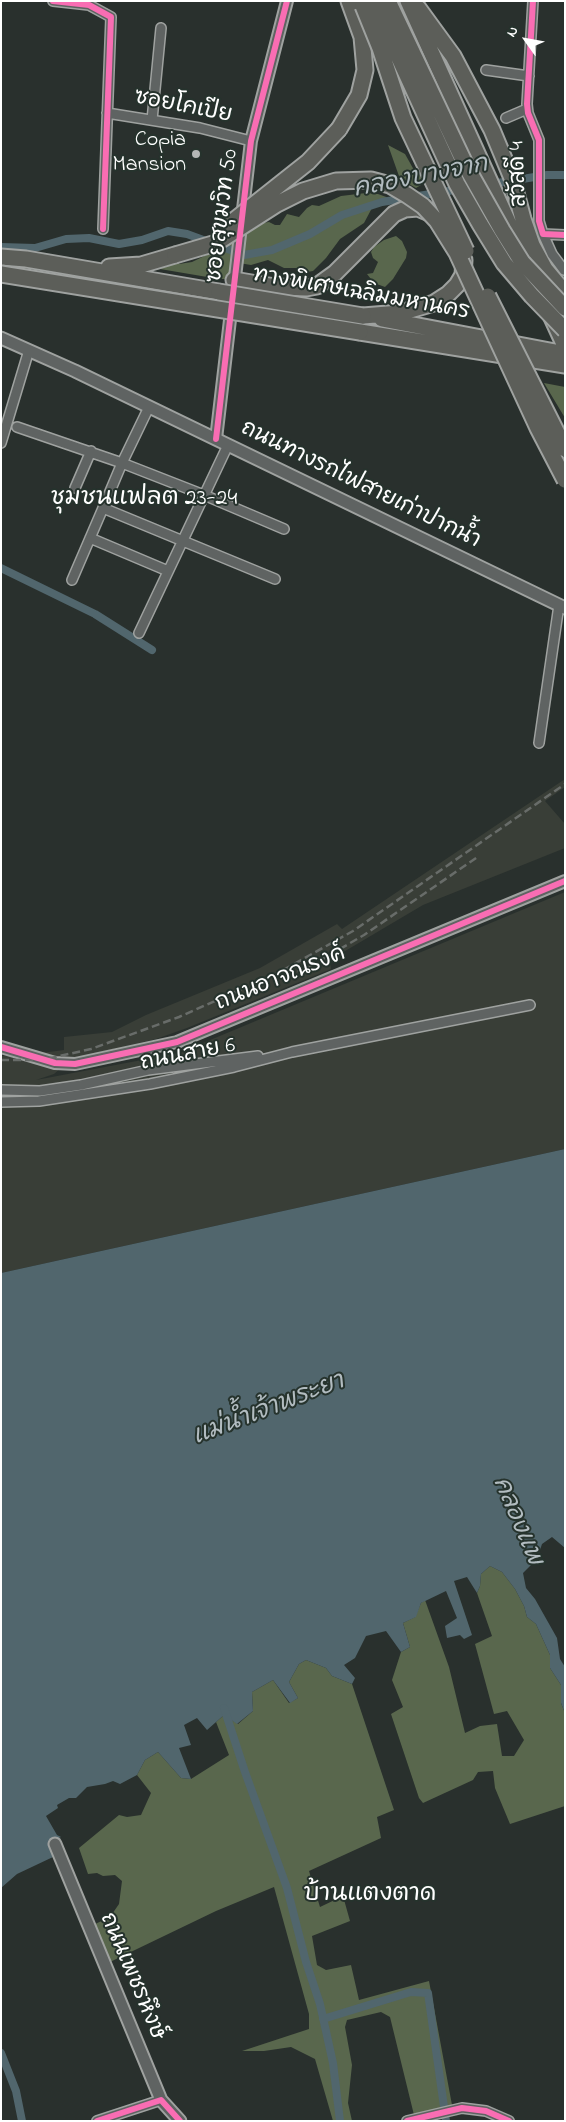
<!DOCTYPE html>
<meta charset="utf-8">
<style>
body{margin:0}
#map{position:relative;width:566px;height:2122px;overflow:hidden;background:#29302d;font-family:"Indie Flower",sans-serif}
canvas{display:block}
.frame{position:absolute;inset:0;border:2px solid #fff;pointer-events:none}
.north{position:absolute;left:501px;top:15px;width:50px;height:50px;-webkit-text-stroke:4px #26332d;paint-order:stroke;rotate:302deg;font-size:14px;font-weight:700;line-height:20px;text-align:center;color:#fff}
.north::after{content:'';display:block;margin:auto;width:18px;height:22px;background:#fff;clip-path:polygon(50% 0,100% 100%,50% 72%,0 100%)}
</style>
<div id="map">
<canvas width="566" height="2122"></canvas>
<div class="frame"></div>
<div class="north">N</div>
</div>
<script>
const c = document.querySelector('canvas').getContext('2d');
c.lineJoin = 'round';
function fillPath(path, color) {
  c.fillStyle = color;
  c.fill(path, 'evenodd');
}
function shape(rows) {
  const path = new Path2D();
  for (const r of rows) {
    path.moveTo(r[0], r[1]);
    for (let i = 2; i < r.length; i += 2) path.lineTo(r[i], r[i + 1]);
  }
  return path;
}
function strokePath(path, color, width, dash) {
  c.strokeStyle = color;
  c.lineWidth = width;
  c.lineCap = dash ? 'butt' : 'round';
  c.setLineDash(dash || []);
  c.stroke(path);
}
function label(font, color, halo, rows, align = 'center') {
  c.font = font + ' "Indie Flower","Playpen Sans Thai",sans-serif';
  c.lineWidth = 4;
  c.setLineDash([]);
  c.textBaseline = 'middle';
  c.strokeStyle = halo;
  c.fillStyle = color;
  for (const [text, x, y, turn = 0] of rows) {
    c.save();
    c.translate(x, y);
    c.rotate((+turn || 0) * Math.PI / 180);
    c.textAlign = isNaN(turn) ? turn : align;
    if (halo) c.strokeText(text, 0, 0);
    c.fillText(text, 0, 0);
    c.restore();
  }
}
fillPath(shape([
 [565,779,565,787,545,801,565,824,565,848,423,905,330,960,331,969,187,1028,156,1039,71,1059,54,1074,36,1080,179,1053,565,892,565,1149,1,1273,1,1056,18,1056,64,1050,64,1037,112,1032,146,1015,260,968,337,924,342,929]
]), '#393e37');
fillPath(shape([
 [388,145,405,154,414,170,419,174,422,180,421,185,416,188,400,179],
 [366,193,378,194,389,198,372,208,364,223,340,239,326,258,313,271,307,272,296,268,284,268,268,260,251,265,239,263,230,276,225,279,219,279,160,269,148,271,161,262,179,264,192,262,225,246,263,223,269,222,275,225,280,225,287,214,299,217,307,208,312,205,319,206,341,196],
 [396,236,402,241,407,252,406,258,393,279,385,287,374,283,367,274,373,273,378,262,373,258,371,252,374,247,384,240],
 [544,383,565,387,565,418],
 [490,1566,502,1572,515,1589,524,1606,527,1617,536,1624,550,1655,550,1668,561,1685,561,1703,565,1713,565,1806,510,1824,495,1788,493,1771,478,1772,473,1780,423,1803,419,1798,391,1714,403,1707,392,1680,401,1652,410,1647,403,1623,415,1617,421,1603,425,1600,449,1667,465,1733,480,1726,497,1724,502,1756,514,1756,524,1740,507,1711,494,1714,475,1644,492,1636,477,1593,480,1586,481,1574],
 [306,1660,326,1668,332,1676,352,1684,394,1810,377,1817,381,1838,309,1871,320,1907,343,1896,350,1921,312,1936,317,1965,326,1970,351,1965,359,2000,429,1981,452,2105,414,2115,390,2017,381,2012,347,2020,345,2027,352,2065,348,2103,352,2121,333,2121,315,2059,291,2047,264,2051,242,2051,309,2029,309,2014,274,1887,216,1911,110,1962,93,1925,110,1917,119,1904,122,1881,115,1875,103,1876,97,1873,88,1874,79,1848,119,1815,127,1817,141,1815,151,1793,137,1775,145,1760,158,1752,181,1778,191,1779,229,1755,216,1722,224,1715,238,1724,253,1711,252,1692,273,1680,289,1703,298,1698,289,1682,299,1664]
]), '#59674d');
fillPath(shape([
 [565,1149,565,1548,552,1537,542,1544,537,1559,523,1573,526,1588,535,1599,557,1638,560,1659,565,1667,565,1713,561,1703,561,1685,550,1668,550,1655,536,1624,527,1617,524,1606,515,1589,502,1572,490,1566,481,1574,480,1586,477,1593,467,1577,454,1581,472,1635,464,1639,460,1635,447,1638,445,1626,457,1618,446,1591,421,1603,416,1617,403,1623,410,1647,401,1652,386,1631,366,1636,355,1658,344,1665,355,1678,352,1684,332,1676,326,1668,306,1660,299,1664,289,1682,298,1698,290,1703,273,1680,252,1692,253,1711,237,1724,224,1715,207,1730,197,1718,184,1725,191,1745,179,1748,191,1779,181,1778,158,1752,145,1760,137,1775,120,1784,113,1781,105,1784,87,1787,76,1798,69,1798,57,1805,58,1808,46,1816,57,1835,61,1837,48,1843,53,1857,17,1874,1,1888,1,1273]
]), '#51666d');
strokePath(shape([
 [491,184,547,175,565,175],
 [1,247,35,248,66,239,89,238,119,244,142,240,168,231,187,234,244,255,272,250,310,234,342,215,382,202,479,186],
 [1,568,95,614,152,650],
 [224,1708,245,1772,287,1888,306,1962,320,2004,333,2063,340,2121],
 [323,2019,411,1992,428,1993,446,2121],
 [1,2053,16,2091,22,2121]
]), '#51666d', 8);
const minor = shape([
 [53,1,89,5,111,17,103,229],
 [533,1,527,104,528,113,539,140,539,221,543,234,565,235],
 [486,70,529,76],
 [107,113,200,128,251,141],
 [506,118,527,109],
 [152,120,161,28],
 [543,234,552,254,564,270],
 [17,427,122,463,149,407],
 [1,443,29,350],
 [75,488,91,451],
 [103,508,122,463,204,495,284,529],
 [90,538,168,571],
 [72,580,103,508,275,579],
 [139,633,228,445],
 [539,743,559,605],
 [1,1090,40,1091,81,1085,148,1070,258,1056],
 [1,1102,39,1101,150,1084,234,1067,292,1052,530,1005],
 [97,2121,161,2100],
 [407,2121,462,2108,486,2111,509,2121]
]);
const tertiary = shape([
 [216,439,251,141,287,1],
 [1,1047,55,1063,75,1064,177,1042,565,881]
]);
const secondary = shape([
 [1,338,75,371,565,608],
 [55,1844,161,2100,180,2121]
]);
const motorway = shape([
 [408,1,523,255],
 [418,8,453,56,492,130,512,178,523,219,532,245,545,269,565,293],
 [339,129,359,95,365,70,362,37,349,1],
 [1,257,26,259,219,292],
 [109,267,141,265,175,255],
 [533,276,565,346],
 [234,280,275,287,306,288,317,286,335,273,394,214,405,209,418,208,432,214],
 [363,316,400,313,434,303,448,294,457,285,463,275,464,260],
 [382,319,565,354],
 [360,332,565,365]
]);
strokePath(minor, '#9fa2a0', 12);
strokePath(tertiary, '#9fa2a0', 14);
strokePath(secondary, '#9fa2a0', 15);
strokePath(motorway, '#9fa2a0', 19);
strokePath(minor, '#5f6362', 9);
strokePath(tertiary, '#5f6362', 10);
strokePath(secondary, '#5f6362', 11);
strokePath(motorway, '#5c5e59', 15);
strokePath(shape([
 [286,975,309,967,364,935,479,856],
 [1,1060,42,1060,91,1049,179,1017,278,973,353,931,565,784]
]), '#686c69', 2.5, [8, 4]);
const motorwayBridge = shape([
 [373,1,457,184,480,224,504,263,532,296,565,330],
 [388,1,467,168,502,230,522,262,565,308],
 [363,6,380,48,403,118,466,251],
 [231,223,308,162,339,129],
 [175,255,216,243,277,204,303,191,336,181,371,180,390,185,407,195,423,206,437,221,457,253,538,428,565,480],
 [1,274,360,332],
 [219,292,363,316],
 [488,296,565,449]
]);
strokePath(motorwayBridge, '#9fa2a0', 19, []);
strokePath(motorwayBridge, '#5c5e59', 15);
strokePath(shape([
 [53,1,89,5,111,17,103,229],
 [533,1,527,104,528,113,539,140,539,221,543,234,565,235],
 [216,439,251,141,287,1],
 [1,1047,55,1063,75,1064,177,1042,565,881],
 [97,2121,161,2100,180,2121],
 [407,2121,462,2108,486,2111,509,2121]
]), '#f96db3', 6);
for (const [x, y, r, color] of [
 [196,154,5,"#b4b7b6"]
]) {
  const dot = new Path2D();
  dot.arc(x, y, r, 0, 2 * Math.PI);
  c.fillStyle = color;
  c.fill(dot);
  strokePath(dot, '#26332d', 2);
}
label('22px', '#fff', '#26332d', [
 ["ซอยโคเปีย",183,108,11],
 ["สวัสดี 4",520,174,-92],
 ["ซอยสุขุมวิท 50",224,216,-83],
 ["ทางพิเศษเฉลิมมหานคร",361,295,10],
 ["ถนนทางรถไฟสายเก่าปากน้ำ",360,486,26],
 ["ถนนอาจณรงค์",281,980,-22],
 ["ถนนสาย 6",188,1056,-11],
 ["ถนนเพชรหึงษ์",131,1977,67]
]);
label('22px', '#fff', '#26332d', [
 ["Copia",186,141],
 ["Mansion",186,166]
], 'right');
label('italic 24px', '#b2bcc0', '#26332d', [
 ["คลองบางจาก",421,179,-11],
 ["แม่น้ำเจ้าพระยา",269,1411,-21],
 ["คลองแพ",516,1522,67]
]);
label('24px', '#fff', '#26332d', [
 ["ชุมชนแฟลต 23-24",144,500],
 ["บ้านแตงตาด",370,1896]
]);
</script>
